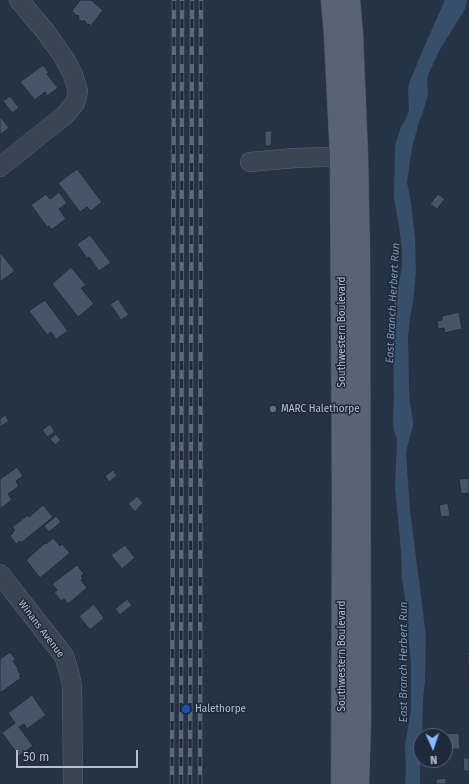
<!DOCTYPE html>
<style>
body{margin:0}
#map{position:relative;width:469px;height:784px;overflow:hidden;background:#253344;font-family:"Fira Sans",sans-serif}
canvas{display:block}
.north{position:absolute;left:413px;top:728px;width:40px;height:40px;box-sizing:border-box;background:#1e2a39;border:1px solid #5b6674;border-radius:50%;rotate:177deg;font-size:11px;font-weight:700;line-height:16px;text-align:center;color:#b7c0cd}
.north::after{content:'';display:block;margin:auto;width:14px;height:18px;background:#8cbafe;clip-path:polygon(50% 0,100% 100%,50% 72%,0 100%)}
.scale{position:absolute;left:16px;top:750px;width:122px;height:18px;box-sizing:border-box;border:2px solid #b7c0cd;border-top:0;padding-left:5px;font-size:12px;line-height:14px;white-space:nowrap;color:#b7c0cd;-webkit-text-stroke:3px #1e2a39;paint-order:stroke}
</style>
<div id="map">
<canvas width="469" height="784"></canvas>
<div class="north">N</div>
<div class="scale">50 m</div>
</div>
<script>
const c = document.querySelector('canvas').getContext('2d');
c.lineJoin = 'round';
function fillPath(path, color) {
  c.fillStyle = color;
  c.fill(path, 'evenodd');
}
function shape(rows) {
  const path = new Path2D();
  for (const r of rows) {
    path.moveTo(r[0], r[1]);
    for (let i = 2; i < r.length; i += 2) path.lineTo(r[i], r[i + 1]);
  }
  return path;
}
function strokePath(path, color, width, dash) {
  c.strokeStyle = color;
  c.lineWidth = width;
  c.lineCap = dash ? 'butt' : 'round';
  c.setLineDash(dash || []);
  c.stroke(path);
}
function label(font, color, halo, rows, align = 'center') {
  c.font = font + ' "Fira Sans",sans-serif';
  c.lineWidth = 3;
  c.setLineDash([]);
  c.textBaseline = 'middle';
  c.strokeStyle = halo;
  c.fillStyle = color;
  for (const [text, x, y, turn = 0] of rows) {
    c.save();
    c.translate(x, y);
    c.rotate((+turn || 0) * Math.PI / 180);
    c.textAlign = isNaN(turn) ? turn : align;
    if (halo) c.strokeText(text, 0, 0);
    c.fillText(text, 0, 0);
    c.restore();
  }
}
fillPath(shape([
 [445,0,467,0,465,9,439,51,428,75,427,81,428,95,423,112,419,122,412,148,407,182,411,203,415,238,416,272,413,302,410,318,408,336,409,386,410,403,413,420,413,426,407,448,406,453,410,510,426,636,425,681,423,700,422,734,420,754,420,784,405,784,406,770,405,745,411,710,411,665,405,598,402,578,401,551,395,487,397,439,394,431,393,422,394,396,393,327,394,307,402,267,402,252,400,233,394,198,395,146,401,127,405,121,409,110,408,89,410,81,422,52]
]), '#384f6c');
const building = shape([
 [80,0,91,0,103,10,91,26,89,24,88,25,84,20,83,22,78,19,79,17,78,15,77,16,72,11,80,0],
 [43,65,49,73,47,74,58,88,47,96,45,92,35,100,20,82,43,65],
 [10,96,19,108,12,113,3,101,10,96],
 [0,116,9,128,0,135,0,116],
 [265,131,272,131,271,146,265,146,265,131],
 [77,169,102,202,91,211,87,207,80,212,58,183,77,169],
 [59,192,67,203,59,209,66,219,51,230,49,226,47,227,31,205,46,194,50,199,59,192],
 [438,194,445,199,437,209,430,204,438,194],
 [90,235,111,263,99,271,89,257,87,258,77,244,90,235],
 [0,252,15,271,0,282,0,252],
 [71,267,86,285,81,288,94,304,78,317,52,284,71,267],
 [118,299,129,315,121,320,110,304,118,299],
 [45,300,68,331,56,339,51,332,47,335,29,311,45,300],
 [459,312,462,329,445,333,444,328,438,329,437,321,442,320,442,316,459,312],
 [5,415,9,421,0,427,0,419,5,415],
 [50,424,55,432,47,437,42,430,50,424],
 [56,434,61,440,55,445,50,439,56,434],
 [17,467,23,476,16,481,19,486,8,494,12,500,0,509,0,479,17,467],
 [113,470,117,476,109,482,105,476,113,470],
 [469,478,469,493,461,494,459,479,469,478],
 [137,496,143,503,135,512,128,504,137,496],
 [448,503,450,516,441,517,439,505,448,503],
 [43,505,53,517,21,543,20,541,16,544,10,536,13,533,13,532,15,530,12,527,28,515,29,517,43,505],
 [56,516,61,522,49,532,44,526,56,516],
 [53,538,60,546,62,544,70,553,40,578,26,560,45,543,46,544,53,538],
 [125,545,135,558,122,569,111,555,125,545],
 [77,565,84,574,81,576,83,578,81,580,87,588,68,604,64,599,61,601,54,592,57,590,52,584,77,565],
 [127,599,132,605,120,615,115,609,127,599],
 [94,604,104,618,90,630,79,616,94,604],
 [10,652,16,660,13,661,18,668,17,669,21,675,19,676,21,678,0,693,0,659,10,652],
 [467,652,469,652,469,678,467,652],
 [32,695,46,715,27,729,24,724,19,727,33,746,19,756,2,733,15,723,8,713,32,695],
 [459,733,460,749,445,749,445,736,443,736,443,734,459,733],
 [463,758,469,758,469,771,464,771,463,758],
 [446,778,446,784,436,784,436,779,446,778]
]);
fillPath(building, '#465568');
strokePath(building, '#202c3b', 1);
const minor = shape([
 [250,162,295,158,355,156],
 [0,167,65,115,75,103,78,91,73,75,65,59,45,31,19,0],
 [0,574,64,656,69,672,72,686,73,784]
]);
const major = shape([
 [332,0,335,35,341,157,343,504,342,784],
 [349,0,352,34,357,156,359,255,360,722,358,784]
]);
strokePath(minor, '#586371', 20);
strokePath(major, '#434e5d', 23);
strokePath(minor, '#3a4553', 19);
strokePath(major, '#586473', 22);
const rail = shape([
 [172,784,174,0],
 [181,784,182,0],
 [190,784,192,0],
 [200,784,201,0]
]);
strokePath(rail, '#5c697a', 4.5);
strokePath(rail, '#1e2a39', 3, [9]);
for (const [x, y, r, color] of [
 [273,409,4,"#5c6f8a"],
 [186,709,5,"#1a4fb4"]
]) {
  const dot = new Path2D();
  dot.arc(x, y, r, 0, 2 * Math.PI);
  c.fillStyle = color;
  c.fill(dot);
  strokePath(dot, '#1e2a39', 1.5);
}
label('10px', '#b7c0cd', '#1e2a39', [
 ["Southwestern Boulevard",342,332,-90],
 ["Winans Avenue",41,629,53],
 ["Southwestern Boulevard",342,656,-90]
]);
label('10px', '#b7c0cd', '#1e2a39', [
 ["MARC Halethorpe",281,409],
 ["Halethorpe",195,709]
], 'left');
label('italic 11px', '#7d97b6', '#1e2a39', [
 ["East Branch Herbert Run",393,303,-87],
 ["East Branch Herbert Run",404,662,-90]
]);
</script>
